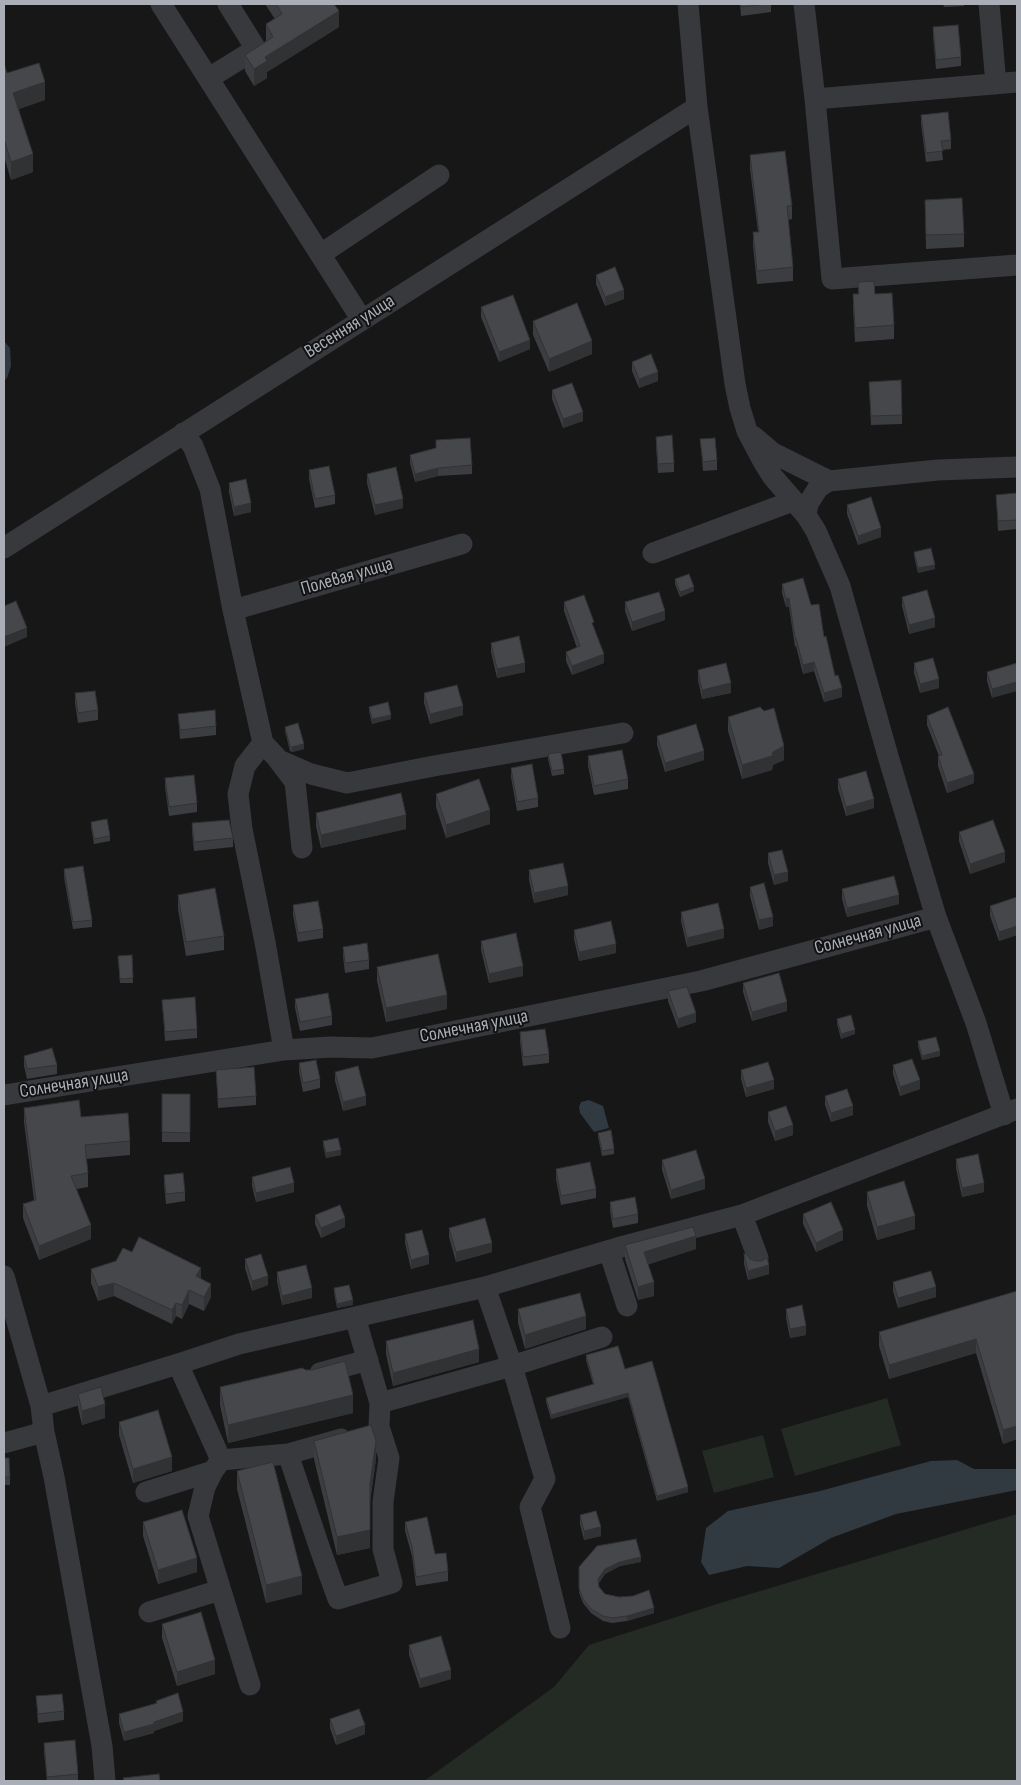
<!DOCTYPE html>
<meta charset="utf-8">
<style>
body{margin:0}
#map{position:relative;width:1021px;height:1785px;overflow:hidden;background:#171718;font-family:"Sofia Sans Condensed",sans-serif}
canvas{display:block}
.frame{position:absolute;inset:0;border:5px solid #aaaeb7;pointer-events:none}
</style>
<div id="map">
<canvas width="1021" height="1785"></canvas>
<div class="frame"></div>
</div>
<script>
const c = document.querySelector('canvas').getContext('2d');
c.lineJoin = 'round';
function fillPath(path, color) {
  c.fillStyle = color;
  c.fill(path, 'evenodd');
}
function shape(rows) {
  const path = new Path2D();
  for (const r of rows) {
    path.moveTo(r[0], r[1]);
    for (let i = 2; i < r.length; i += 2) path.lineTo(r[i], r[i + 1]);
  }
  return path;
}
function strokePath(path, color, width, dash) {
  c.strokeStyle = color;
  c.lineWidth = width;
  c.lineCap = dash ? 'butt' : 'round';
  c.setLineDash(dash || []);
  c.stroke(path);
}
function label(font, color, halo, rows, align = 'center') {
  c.font = font + ' "Sofia Sans Condensed",sans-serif';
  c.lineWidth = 4;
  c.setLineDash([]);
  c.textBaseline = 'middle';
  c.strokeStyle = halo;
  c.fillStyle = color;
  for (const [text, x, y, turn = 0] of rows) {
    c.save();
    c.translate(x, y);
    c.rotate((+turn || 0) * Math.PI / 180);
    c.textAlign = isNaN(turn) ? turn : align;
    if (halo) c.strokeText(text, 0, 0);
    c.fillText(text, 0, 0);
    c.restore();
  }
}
fillPath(shape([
 [887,1398,901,1445,795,1476,781,1429],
 [763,1435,774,1477,714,1493,702,1451],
 [1017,1514,1017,1781,424,1781,554,1687,589,1645,717,1604]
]), '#232b24');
fillPath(shape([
 [4,341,10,348,11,366,7,378,4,381],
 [589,1100,603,1106,609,1128,594,1132,580,1113,579,1107,581,1102],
 [957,1460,974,1469,1017,1469,1017,1490,896,1514,831,1538,779,1568,747,1566,709,1575,701,1562,706,1528,728,1511,820,1491,931,1461]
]), '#313a40');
strokePath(shape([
 [161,4,362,320],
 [688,4,697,107,735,384,740,408,747,431,764,463,773,477,806,515,816,531,840,586,888,756,936,917,976,1023,1004,1115],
 [804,4,815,99,832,279,1017,265],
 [989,4,996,84],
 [209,78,256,49,228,4],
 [815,99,1017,82],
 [321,254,439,175],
 [183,433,193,446,210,489,233,610,263,743,279,760,311,774,347,783,434,766,623,733],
 [753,436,773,453,829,481],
 [806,515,808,504,818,488,829,481,938,470,1017,467],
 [4,548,697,107],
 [653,553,793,501],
 [233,610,462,544],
 [263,743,245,766,238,794,242,829,265,942,284,1050],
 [279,761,295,782,302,848],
 [4,1095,284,1050,330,1047,372,1048,701,981,936,917],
 [742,1215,758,1258],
 [609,1251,627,1306],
 [4,1276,41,1406,44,1432,54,1477,102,1746,105,1781],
 [485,1287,512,1366,545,1479,530,1507,560,1628],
 [178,1364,221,1460,213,1471,205,1487,198,1516,250,1685],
 [320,1373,368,1360],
 [380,1403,512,1366,602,1337],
 [41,1406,178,1364,239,1344,485,1287,617,1248,742,1215,1017,1109],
 [4,1443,44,1432],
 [288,1454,320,1549,338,1599,392,1583,383,1549,383,1502,389,1458,379,1427,380,1403,355,1317],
 [221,1460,288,1454,341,1439],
 [146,1492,213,1471],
 [149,1612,220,1590]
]), '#38393d', 21);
fillPath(shape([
 [265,4,334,4,339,27,267,72,267,78,254,86,245,71,245,55,266,41,266,24,275,19],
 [740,4,771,4,771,12,741,16],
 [943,4,964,4,964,6,944,7],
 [933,27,961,57,961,66,936,69,933,36],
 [4,63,7,73,45,100,19,109,33,172,11,180,4,157],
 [921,115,951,140,951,149,942,150,943,160,926,162,921,124],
 [750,155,792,206,792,219,788,220,793,267,793,281,757,284,753,246,753,232,758,232,750,169],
 [925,200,964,234,964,247,926,249],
 [596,275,624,299,605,306,596,284],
 [858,282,875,294,894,325,894,339,855,342,853,308,853,294,858,294],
 [481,307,530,349,499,362,481,317],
 [533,321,592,354,549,372,533,335],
 [632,362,658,381,639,388,632,371],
 [869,382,902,415,902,424,871,425],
 [552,390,583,421,563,428,552,399],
 [656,437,674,463,674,472,658,473,656,446],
 [700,439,717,460,717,470,703,471],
 [436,440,472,465,472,474,438,476,415,482,410,463,410,455,436,448],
 [309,470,335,495,335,504,315,508,309,479],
 [367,474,403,508,375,515,367,483],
 [229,483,251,512,234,516,229,492],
 [1017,493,1017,529,998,531,996,495],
 [847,505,881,537,858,545,847,514],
 [914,552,935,569,918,573,914,556],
 [675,579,694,591,680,597,675,584],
 [782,584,811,605,824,637,842,697,824,702,814,671,803,674,796,646,795,647,789,607,786,607,782,593],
 [902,597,935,627,909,634,902,606],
 [564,602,594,627,604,663,572,675,566,661,566,652,577,648,564,611],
 [625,602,665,620,632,631,625,611],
 [491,643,525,672,497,678,491,652],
 [914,663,939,688,920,693,914,673],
 [1017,663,992,698,987,681,987,672],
 [698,670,731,693,702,699,698,680],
 [75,693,98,710,98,720,78,723,75,703],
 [424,693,463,715,430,724,424,703],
 [369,707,391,719,372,724,369,711],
 [178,714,216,726,216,735,180,739],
 [927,716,974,783,947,793,938,766,938,756,939,756,927,725],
 [728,717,784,760,773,765,772,770,742,779,728,731],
 [285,727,304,749,292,752,290,751,285,731],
 [657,736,704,760,665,772,657,745],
 [548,754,564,769,564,774,552,776,548,759],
 [588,756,628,779,628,789,594,795,588,766],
 [511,768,538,798,538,807,517,811,511,777],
 [165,778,197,803,197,812,169,816,165,787],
 [838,779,874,808,846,816,838,789],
 [436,794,490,824,446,838,436,807],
 [316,813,406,829,321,848,316,826],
 [91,822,110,836,110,841,94,844,91,827],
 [192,823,233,838,233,847,194,851,192,832],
 [959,832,1005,862,970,874,959,841],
 [768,853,788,881,774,885,768,863],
 [64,869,92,920,92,927,73,929,64,877],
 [529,870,568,895,534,903,529,880],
 [750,887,773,926,759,930,750,896],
 [842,889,899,904,847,917,842,899],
 [178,895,224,936,224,950,186,956,178,909],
 [1017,897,1017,935,999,941,990,916,990,906],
 [293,905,323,929,323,938,298,942,293,915],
 [681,912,724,938,687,947,681,921],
 [574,930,616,953,579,961,574,939],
 [481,941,523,976,489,983,481,950],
 [343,947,369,960,369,969,345,973,343,956],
 [132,955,133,983,120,983,118,956],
 [377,967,447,1009,386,1022,377,981],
 [743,983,787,1011,752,1021,743,992],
 [668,991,696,1022,678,1028,668,1001],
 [295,999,332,1016,332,1025,300,1031,295,1008],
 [162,1000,197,1029,197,1038,165,1041],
 [837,1019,855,1034,841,1039,837,1024],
 [520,1032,549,1054,549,1063,523,1066,520,1042],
 [918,1041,940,1056,922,1060,918,1046],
 [24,1056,57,1065,57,1074,27,1079,24,1066],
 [299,1063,320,1079,320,1088,303,1092,299,1072],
 [893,1065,920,1089,900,1096,893,1074],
 [216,1070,256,1096,256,1105,218,1108],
 [741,1070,774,1089,746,1097,741,1079],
 [335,1072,366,1105,343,1111,335,1081],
 [162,1094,190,1094,190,1142,162,1142],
 [825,1096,853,1115,831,1122,825,1105],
 [24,1108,81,1117,130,1141,130,1155,86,1159,88,1173,88,1187,77,1189,91,1239,39,1260,23,1218,23,1204,34,1200,24,1122],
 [768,1112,793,1135,775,1141,768,1122],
 [598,1133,614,1149,614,1154,602,1156,598,1137],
 [323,1141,341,1155,326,1158,323,1145],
 [956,1159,984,1192,962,1197,956,1168],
 [662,1160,705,1189,671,1199,662,1170],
 [556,1169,596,1189,596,1198,561,1205,556,1179],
 [164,1175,185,1192,185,1201,166,1204,164,1184],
 [252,1177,294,1192,256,1202,252,1186],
 [867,1192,915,1229,877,1240,867,1206],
 [610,1202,638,1214,638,1223,613,1228,610,1211],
 [803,1214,843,1240,816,1252,803,1224],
 [315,1215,345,1227,321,1238,315,1224],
 [449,1228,492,1252,456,1262,449,1237],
 [405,1234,429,1264,411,1269,405,1243],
 [625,1245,696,1249,648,1264,654,1296,638,1300,625,1259],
 [132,1252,201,1279,211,1297,204,1311,189,1304,182,1319,176,1316,172,1324,114,1296,98,1301,91,1283,91,1269,116,1261],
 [744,1254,750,1259,756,1261,762,1261,769,1274,748,1280,744,1264],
 [245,1259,268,1285,252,1291,245,1268],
 [277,1272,312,1298,282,1305,277,1281],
 [893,1282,936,1297,898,1308,893,1291],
 [334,1288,353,1305,337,1308,334,1293],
 [1017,1291,1017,1439,1003,1444,976,1353,889,1379,879,1346,879,1332],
 [518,1309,586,1329,525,1349,518,1323],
 [786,1309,806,1335,790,1338,786,1318],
 [386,1341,479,1362,393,1386,386,1354],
 [586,1355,625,1369,688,1492,657,1501,628,1397,551,1419,546,1402,546,1398,593,1384,586,1360],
 [220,1387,353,1413,228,1443,220,1405],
 [78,1394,105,1418,82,1425,78,1408],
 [119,1422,172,1471,133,1483,119,1435],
 [314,1441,376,1459,370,1502,370,1548,337,1555,314,1459],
 [4,1458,10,1477,10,1485,4,1485],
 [237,1471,302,1594,266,1603,237,1489],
 [580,1515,601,1536,584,1540,580,1524],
 [143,1522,197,1572,158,1584,143,1536],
 [405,1522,435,1554,448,1571,448,1581,416,1586,412,1556,405,1531],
 [641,1562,620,1566,605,1574,599,1583,599,1587,605,1594,654,1613,627,1621,612,1623,603,1621,591,1613,583,1603,579,1593,579,1567],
 [162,1624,215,1674,177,1686,162,1638],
 [409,1645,451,1679,420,1688,409,1655],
 [36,1696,64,1711,64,1720,38,1723],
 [156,1701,183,1721,154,1731,154,1733,124,1741,119,1723,119,1714,156,1704],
 [330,1719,365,1734,336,1745,330,1728],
 [44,1743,78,1774,78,1781,47,1781,44,1752]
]), '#3c3d40');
fillPath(shape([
 [339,11,339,27,267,72,267,78,254,86,254,69,265,57],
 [45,82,45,100,13,111,13,93],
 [33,154,33,172,11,180,11,162],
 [624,290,624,299,605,306,605,297],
 [530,340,530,349,499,362,499,352],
 [592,341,592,354,549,372,549,359],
 [658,372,658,381,639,388,639,379],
 [583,412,583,421,563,428,563,419],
 [438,468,438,476,415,482,415,474],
 [403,499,403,508,375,515,375,505],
 [251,503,251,512,234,516,234,507],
 [881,528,881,537,858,545,858,536],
 [935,565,935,569,918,573,918,568],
 [694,587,694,591,680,597,680,592],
 [789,598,789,607,786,607,786,599],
 [665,611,665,620,632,631,632,622],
 [935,618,935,627,909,634,909,625],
 [27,628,27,637,4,647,4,637],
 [604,654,604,663,572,675,572,666],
 [814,662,814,671,803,674,803,665],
 [525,663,525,672,497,678,497,669],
 [939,679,939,688,920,693,920,684],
 [1017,682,1017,691,992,698,992,689],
 [731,683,731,693,702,699,702,690],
 [842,688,842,697,824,702,824,693],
 [463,706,463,715,430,724,430,714],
 [391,715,391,719,372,724,372,719],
 [304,744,304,749,292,752,292,747],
 [784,746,784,760,773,765,772,770,742,779,742,765],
 [704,751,704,760,665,772,665,763],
 [974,774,974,783,947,793,947,783],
 [874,799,874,808,846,816,846,807],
 [490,810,490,824,446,838,446,825],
 [406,815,406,829,321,848,321,835],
 [1005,852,1005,862,970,874,970,864],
 [788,872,788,881,774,885,774,875],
 [568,886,568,895,534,903,534,893],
 [899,895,899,904,847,917,847,908],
 [773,917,773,926,759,930,759,920],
 [1017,926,1017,935,999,941,999,932],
 [724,929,724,938,687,947,687,938],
 [616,944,616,953,579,961,579,952],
 [523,966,523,976,489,983,489,974],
 [447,995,447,1009,386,1022,386,1008],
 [787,1002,787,1011,752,1021,752,1012],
 [696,1013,696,1022,678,1028,678,1019],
 [855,1030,855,1034,841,1039,841,1034],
 [940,1051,940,1056,922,1060,922,1056],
 [774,1080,774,1089,746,1097,746,1088],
 [920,1080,920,1089,900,1096,900,1087],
 [366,1096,366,1105,343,1111,343,1102],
 [853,1106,853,1115,831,1122,831,1113],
 [793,1125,793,1135,775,1141,775,1131],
 [341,1150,341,1155,326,1158,326,1153],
 [705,1179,705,1189,671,1199,671,1190],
 [294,1183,294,1192,256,1202,256,1193],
 [984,1183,984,1192,962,1197,962,1188],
 [915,1216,915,1229,877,1240,877,1227],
 [345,1218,345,1227,321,1238,321,1228],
 [91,1225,91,1239,39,1260,39,1246],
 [843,1230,843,1240,816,1252,816,1243],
 [696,1236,696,1249,644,1266,644,1252],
 [492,1243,492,1252,456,1262,456,1252],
 [429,1255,429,1264,411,1269,411,1260],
 [769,1265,769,1274,748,1280,748,1271],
 [201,1268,201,1281,196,1276],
 [268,1276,268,1285,252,1291,252,1281],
 [654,1282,654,1296,638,1300,638,1287],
 [114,1283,114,1296,98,1301,98,1287],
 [211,1284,211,1297,204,1311,204,1297],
 [936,1287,936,1297,898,1308,898,1298],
 [312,1288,312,1298,282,1305,282,1296],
 [189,1290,189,1304,182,1319,182,1305],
 [353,1300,353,1305,337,1308,337,1304],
 [176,1303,176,1316,172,1324,172,1310],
 [586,1316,586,1329,525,1349,525,1335],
 [806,1326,806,1335,790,1338,790,1329],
 [976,1339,976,1353,889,1379,889,1365],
 [479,1349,479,1362,393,1386,393,1373],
 [628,1393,628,1397,551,1419,551,1415],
 [353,1395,353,1413,228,1443,228,1425],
 [105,1404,105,1418,82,1425,82,1411],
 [1017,1426,1017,1439,1003,1444,1003,1430],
 [376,1441,376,1459,370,1502,370,1484],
 [172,1457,172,1471,133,1483,133,1469],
 [688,1487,688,1492,657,1501,657,1496],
 [601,1527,601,1536,584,1540,584,1531],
 [370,1530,370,1548,337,1555,337,1537],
 [641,1557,641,1562,620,1566,605,1574,598,1584,598,1579,605,1569,620,1562],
 [197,1558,197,1572,158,1584,158,1570],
 [302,1576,302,1594,266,1603,266,1585],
 [654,1608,654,1613,627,1621,627,1616],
 [215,1660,215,1674,177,1686,177,1672],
 [451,1670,451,1679,420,1688,420,1679],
 [183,1712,183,1721,154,1731,154,1733,124,1741,124,1732],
 [365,1725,365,1734,336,1745,336,1736]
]), '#313234');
const building = shape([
 [276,4,334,4,339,11,265,57,267,61,254,69,245,55,273,37,266,24,282,14,276,4],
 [741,4,766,4,741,7,741,4],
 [958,25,961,57,936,60,933,27,958,25],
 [4,63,7,73,39,63,45,82,13,93,33,154,11,162,4,139,4,63],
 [948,112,951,140,941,141,943,151,926,153,921,115,948,112],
 [785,151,792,206,787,206,793,267,757,271,753,232,759,232,750,155,785,151],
 [962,198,964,234,926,235,925,200,962,198],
 [615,267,624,290,605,297,596,275,615,267],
 [874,281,875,294,892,293,894,325,855,328,853,294,859,294,858,282,874,281],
 [513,295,530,340,499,352,481,307,513,295],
 [577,303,592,341,549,359,533,321,577,303],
 [651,354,658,372,639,379,632,362,651,354],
 [901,380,902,415,871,416,869,382,901,380],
 [572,383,583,412,563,419,552,390,572,383],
 [672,435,674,463,658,464,656,437,672,435],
 [470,438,472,465,438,468,415,474,410,455,436,448,436,440,470,438],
 [715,438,717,460,703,462,700,439,715,438],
 [329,466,335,495,315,499,309,470,329,466],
 [396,467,403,499,375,505,367,474,396,467],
 [246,479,251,503,234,507,229,483,246,479],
 [1017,493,1017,520,998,521,996,495,1017,493],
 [871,497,881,528,858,536,847,505,871,497],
 [931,548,935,565,918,568,914,552,931,548],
 [689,574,694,587,680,592,675,579,689,574],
 [803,578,811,605,819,604,824,637,826,636,835,676,838,675,842,688,824,693,814,662,803,665,796,638,795,638,789,598,786,599,782,584,803,578],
 [927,590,935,618,909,625,902,597,927,590],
 [659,592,665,611,632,622,625,602,659,592],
 [584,595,594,622,592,623,604,654,572,666,566,652,580,646,564,602,584,595],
 [16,601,27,628,4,637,4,606,16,601],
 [519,636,525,663,497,669,491,643,519,636],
 [933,658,939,679,920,684,914,663,933,658],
 [726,663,731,683,702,690,698,670,726,663],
 [1017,663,1017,682,992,689,987,672,1017,663],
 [457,685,463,706,430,714,424,693,457,685],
 [95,691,98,710,78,713,75,693,95,691],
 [388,702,391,715,372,719,369,707,388,702],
 [760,707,764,711,774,708,784,746,773,752,772,756,742,765,728,717,760,707],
 [948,707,974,774,947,783,938,756,942,755,927,716,948,707],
 [215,710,216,726,180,730,178,714,215,710],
 [298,723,304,744,292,747,290,746,285,727,298,723],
 [696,724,704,751,665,763,657,736,696,724],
 [622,750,628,779,594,786,588,756,622,750],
 [561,752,564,769,552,771,548,754,561,752],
 [532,764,538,798,517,802,511,768,532,764],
 [866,771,874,799,846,807,838,779,866,771],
 [194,775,197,803,169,807,165,778,194,775],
 [479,779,490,810,446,825,436,794,479,779],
 [401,793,406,815,321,835,316,813,401,793],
 [107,819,110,836,94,839,91,822,107,819],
 [229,820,233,838,194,842,192,823,229,820],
 [993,820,1005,852,970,864,959,832,993,820],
 [782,850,788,872,774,875,768,853,782,850],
 [563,863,568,886,534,893,529,870,563,863],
 [83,866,92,920,73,922,64,869,83,866],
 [894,876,899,895,847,908,842,889,894,876],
 [764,883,773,917,759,920,750,887,764,883],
 [215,888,224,936,186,942,178,895,215,888],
 [1017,897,1017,926,999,932,990,906,1017,897],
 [318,901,323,929,298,933,293,905,318,901],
 [718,903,724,929,687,938,681,912,718,903],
 [611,921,616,944,579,952,574,930,611,921],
 [516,933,523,966,489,974,481,941,516,933],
 [367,943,369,960,345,963,343,947,367,943],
 [438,954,447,995,386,1008,377,967,438,954],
 [132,955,133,978,120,979,118,956,132,955],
 [779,973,787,1002,752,1012,743,983,779,973],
 [687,987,696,1013,678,1019,668,991,687,987],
 [328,993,332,1016,300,1022,295,999,328,993],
 [195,997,197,1029,165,1032,162,1000,195,997],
 [851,1015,855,1030,841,1034,837,1019,851,1015],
 [545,1029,549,1054,523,1057,520,1032,545,1029],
 [936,1037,940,1051,922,1056,918,1041,936,1037],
 [52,1048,57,1065,27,1069,24,1056,52,1048],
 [912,1059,920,1080,900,1087,893,1065,912,1059],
 [316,1060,320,1079,303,1083,299,1063,316,1060],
 [768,1062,774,1080,746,1088,741,1070,768,1062],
 [358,1066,366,1096,343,1102,335,1072,358,1066],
 [254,1067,256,1096,218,1099,216,1070,254,1067],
 [847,1089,853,1106,831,1113,825,1096,847,1089],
 [162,1094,190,1094,190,1133,162,1132,162,1094],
 [79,1100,81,1117,128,1113,130,1141,85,1145,88,1173,71,1176,91,1225,39,1246,23,1204,36,1200,24,1108,79,1100],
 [786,1106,793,1125,775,1131,768,1112,786,1106],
 [611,1130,614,1149,602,1151,598,1133,611,1130],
 [338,1138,341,1150,326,1153,323,1141,338,1138],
 [696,1150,705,1179,671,1190,662,1160,696,1150],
 [978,1154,984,1183,962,1188,956,1159,978,1154],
 [590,1162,596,1189,561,1196,556,1169,590,1162],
 [290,1167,294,1183,256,1193,252,1177,290,1167],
 [183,1173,185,1192,166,1194,164,1175,183,1173],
 [904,1181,915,1216,877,1227,867,1192,904,1181],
 [635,1197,638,1214,613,1219,610,1202,635,1197],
 [831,1202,843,1230,816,1243,803,1214,831,1202],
 [340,1205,345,1218,321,1228,315,1215,340,1205],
 [485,1218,492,1243,456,1252,449,1228,485,1218],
 [693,1227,696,1236,644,1252,654,1282,638,1287,625,1245,693,1227],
 [422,1230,429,1255,411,1260,405,1234,422,1230],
 [139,1237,201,1268,196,1276,211,1284,204,1297,189,1290,182,1305,176,1303,172,1310,114,1283,98,1287,91,1269,116,1261,123,1248,132,1252,139,1237],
 [261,1254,268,1276,252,1281,245,1259,261,1254],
 [744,1254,746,1254,750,1259,756,1261,762,1261,767,1258,769,1265,748,1271,744,1254],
 [306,1265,312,1288,282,1296,277,1272,306,1265],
 [931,1271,936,1287,898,1298,893,1282,931,1271],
 [349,1285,353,1300,337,1304,334,1288,349,1285],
 [1017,1291,1017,1426,1003,1430,976,1339,889,1365,879,1332,1017,1291],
 [580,1293,586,1316,525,1335,518,1309,580,1293],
 [802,1305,806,1326,790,1329,786,1309,802,1305],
 [473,1320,479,1349,393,1373,386,1341,473,1320],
 [618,1346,625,1369,652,1361,688,1487,657,1496,628,1393,551,1415,546,1398,594,1384,586,1355,618,1346],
 [345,1361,353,1395,228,1425,220,1387,302,1368,306,1370,312,1370,345,1361],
 [101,1387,105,1404,82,1411,78,1394,101,1387],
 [158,1410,172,1457,133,1469,119,1422,158,1410],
 [371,1425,376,1441,370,1484,370,1530,337,1537,314,1441,371,1425],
 [4,1458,9,1458,10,1477,4,1477,4,1458],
 [273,1462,302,1576,266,1585,237,1471,273,1462],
 [182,1510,197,1558,158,1570,143,1522,182,1510],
 [596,1511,601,1527,584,1531,580,1515,596,1511],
 [427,1517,435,1554,446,1553,448,1571,416,1577,412,1547,405,1522,427,1517],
 [636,1539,641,1557,620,1562,605,1569,598,1579,599,1587,605,1594,619,1597,633,1596,649,1590,654,1608,627,1616,612,1618,603,1616,591,1609,583,1599,579,1588,579,1567,597,1546,636,1539],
 [201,1612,215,1660,177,1672,162,1624,201,1612],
 [441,1636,451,1670,420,1679,409,1645,441,1636],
 [178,1693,183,1712,154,1722,154,1724,124,1732,119,1714,157,1703,156,1701,178,1693],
 [62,1694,64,1711,38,1714,36,1696,62,1694],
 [359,1709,365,1725,336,1736,330,1719,359,1709],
 [75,1740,78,1774,47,1777,44,1743,75,1740],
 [159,1774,160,1781,124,1781,123,1778,159,1774]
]);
fillPath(building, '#46474b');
strokePath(building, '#313234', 1);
label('19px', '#aaaeb7', '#121213', [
 ["Весенняя улица",350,327,-32],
 ["Полевая улица",347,577,-16],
 ["Солнечная улица",868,935,-15],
 ["Солнечная улица",474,1027,-11],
 ["Солнечная улица",74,1084,-9]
]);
</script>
